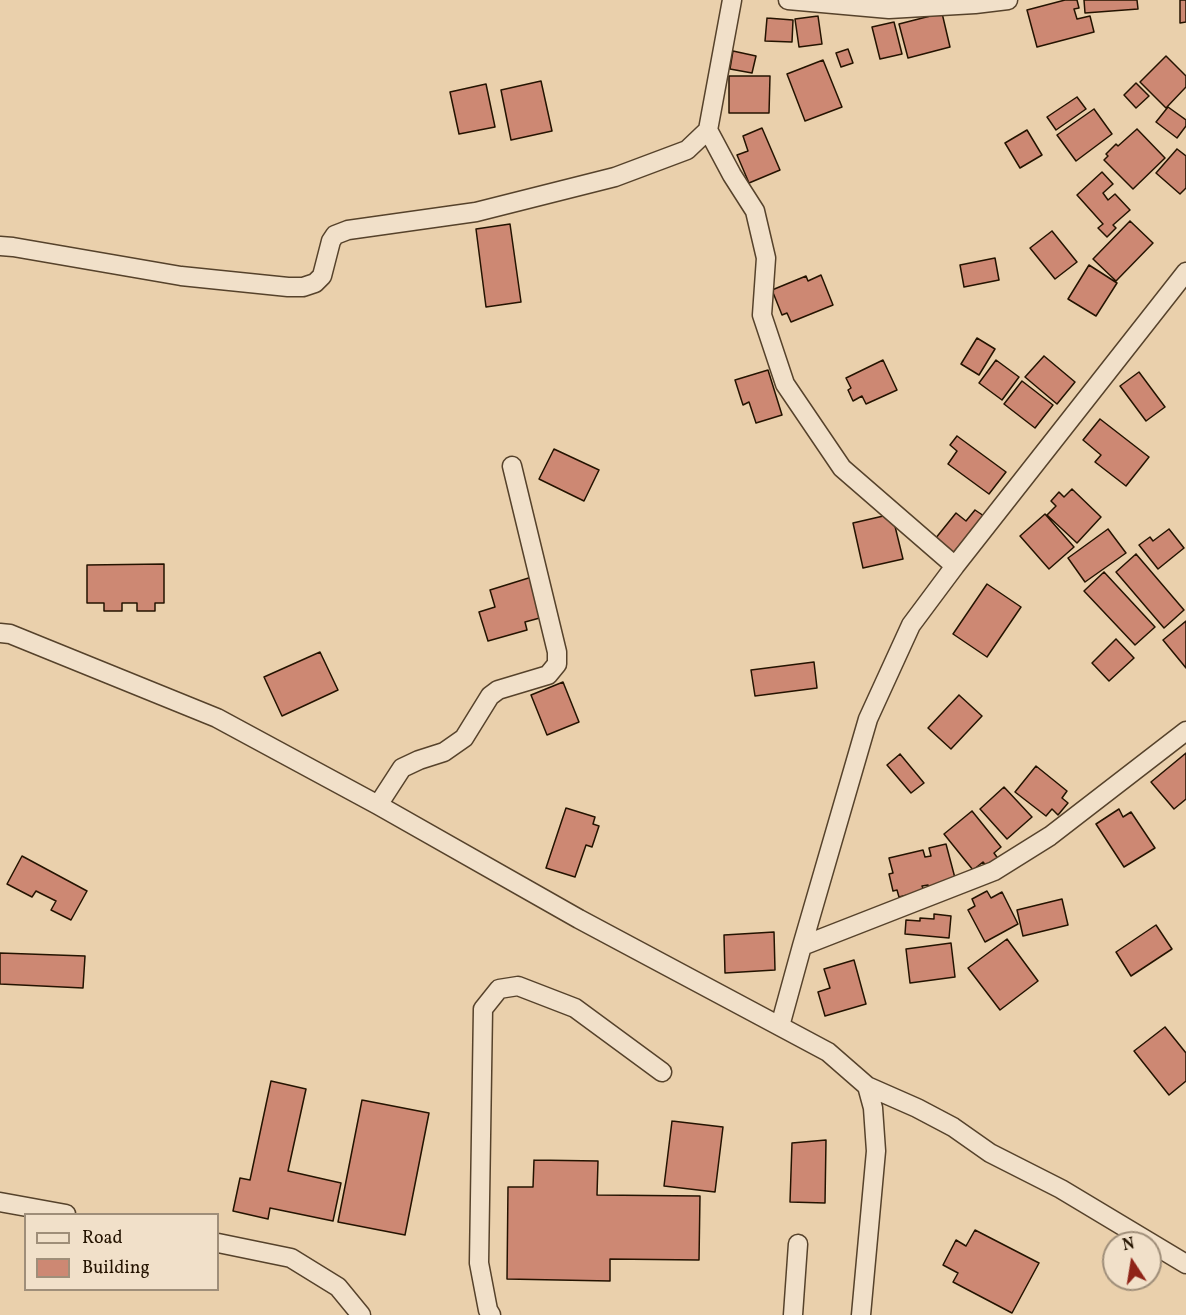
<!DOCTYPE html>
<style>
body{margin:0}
#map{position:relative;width:1186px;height:1315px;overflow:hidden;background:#ead0ac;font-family:Vollkorn,serif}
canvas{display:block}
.legend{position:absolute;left:24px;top:1213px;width:195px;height:78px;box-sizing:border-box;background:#f1e0c9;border:2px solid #9f8e79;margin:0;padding:8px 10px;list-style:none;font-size:18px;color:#241300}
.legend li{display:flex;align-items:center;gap:12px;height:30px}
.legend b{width:30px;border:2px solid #9f8e79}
.north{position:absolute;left:1102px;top:1231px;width:60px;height:60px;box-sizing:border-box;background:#f1e0c9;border:2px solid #9f8e79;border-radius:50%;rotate:348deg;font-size:16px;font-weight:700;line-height:24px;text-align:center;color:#241300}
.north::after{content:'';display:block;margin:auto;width:21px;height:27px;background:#8f2418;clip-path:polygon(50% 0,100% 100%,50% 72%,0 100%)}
</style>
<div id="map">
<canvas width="1186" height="1315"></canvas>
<ul class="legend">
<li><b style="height:8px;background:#f1e0c9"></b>Road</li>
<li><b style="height:16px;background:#cd8873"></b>Building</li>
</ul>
<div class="north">N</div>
</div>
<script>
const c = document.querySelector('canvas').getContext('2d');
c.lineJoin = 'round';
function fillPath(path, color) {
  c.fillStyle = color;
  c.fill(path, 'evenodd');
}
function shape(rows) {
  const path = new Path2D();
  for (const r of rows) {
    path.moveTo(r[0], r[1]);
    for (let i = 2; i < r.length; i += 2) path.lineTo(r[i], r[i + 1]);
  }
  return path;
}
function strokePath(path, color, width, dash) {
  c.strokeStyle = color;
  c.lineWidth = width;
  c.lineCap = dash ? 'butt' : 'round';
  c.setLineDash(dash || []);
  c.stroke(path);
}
const building = shape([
 [1065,0,1077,0,1079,8,1074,9,1077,19,1090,16,1094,32,1037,47,1027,10,1065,0],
 [1084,0,1137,0,1138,9,1085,13,1084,0],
 [1180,0,1186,0,1186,22,1180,23,1180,0],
 [942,13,950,47,908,58,899,24,942,13],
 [818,16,822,44,799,47,795,19,818,16],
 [767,18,793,20,792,42,765,41,767,18],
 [894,22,902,54,880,59,872,27,894,22],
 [848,49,853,63,841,67,836,53,848,49],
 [733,51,756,56,752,73,730,69,733,51],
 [1166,56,1186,76,1186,87,1166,108,1140,82,1166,56],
 [823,60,842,107,805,121,787,74,823,60],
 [729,76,770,76,769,113,729,113,729,76],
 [541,81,552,131,511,140,501,90,541,81],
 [1136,83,1149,96,1136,108,1124,95,1136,83],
 [486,84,495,127,459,134,450,92,486,84],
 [1077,97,1086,109,1056,130,1047,117,1077,97],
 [1168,107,1186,120,1186,126,1177,138,1156,122,1168,107],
 [1094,109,1112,134,1076,161,1057,135,1094,109],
 [762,128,780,170,749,183,737,155,748,151,743,136,762,128],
 [1137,129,1165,158,1133,189,1104,160,1108,156,1106,154,1116,144,1118,146,1137,129],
 [1027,130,1042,155,1020,168,1005,143,1027,130],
 [1177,149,1186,156,1186,188,1180,194,1156,173,1177,149],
 [1102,172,1113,184,1103,193,1108,200,1115,194,1130,210,1113,225,1116,228,1107,237,1098,228,1103,224,1077,195,1102,172],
 [1130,221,1153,243,1116,281,1093,259,1130,221],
 [510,224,521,302,486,307,476,229,510,224],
 [1052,231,1077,262,1055,279,1030,248,1052,231],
 [995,258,999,280,964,287,960,265,995,258],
 [1089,265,1117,283,1096,316,1068,299,1089,265],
 [821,275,833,305,791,322,787,313,782,315,772,290,806,276,808,281,821,275],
 [977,338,995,349,979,375,961,364,977,338],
 [1044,356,1075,382,1057,404,1025,377,1044,356],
 [883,360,897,390,866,404,862,396,853,401,848,390,851,388,846,378,883,360],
 [996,360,1019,377,1002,400,979,383,996,360],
 [768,370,782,415,756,423,749,402,743,405,735,380,768,370],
 [1139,372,1165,407,1146,421,1120,386,1139,372],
 [1022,381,1053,405,1035,428,1004,404,1022,381],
 [1100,419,1149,457,1126,486,1095,462,1101,455,1083,440,1100,419],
 [957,436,1006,472,989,494,948,464,957,451,950,445,957,436],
 [554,449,599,470,584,501,539,479,554,449],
 [1072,489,1101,517,1077,543,1047,515,1056,506,1051,501,1059,492,1064,497,1072,489],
 [975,510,984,516,949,558,931,544,956,513,966,521,975,510],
 [892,514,903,559,863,568,853,523,892,514],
 [1045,514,1074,547,1049,569,1020,536,1045,514],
 [1108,529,1126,553,1085,582,1068,558,1108,529],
 [1169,529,1184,548,1158,569,1139,545,1150,537,1153,541,1169,529],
 [1136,554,1184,610,1164,628,1116,572,1136,554],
 [164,564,164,603,155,603,155,611,137,611,137,603,122,603,122,611,104,611,104,603,87,603,87,565,164,564],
 [1104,572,1155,627,1135,645,1084,591,1104,572],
 [535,576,547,616,525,622,527,630,488,641,479,612,495,607,490,590,535,576],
 [987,584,1021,607,987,657,953,634,987,584],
 [1186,621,1186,668,1163,640,1186,621],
 [1116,639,1134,658,1109,681,1092,663,1116,639],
 [320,652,338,690,282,716,264,677,320,652],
 [814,662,817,688,755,696,751,670,814,662],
 [563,682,579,722,547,735,531,695,563,682],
 [959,695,982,716,951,749,928,728,959,695],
 [1186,753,1186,799,1174,809,1151,782,1186,753],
 [900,754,924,783,911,793,887,765,900,754],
 [1036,766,1067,791,1062,798,1068,803,1058,815,1052,809,1046,816,1015,792,1036,766],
 [1004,787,1032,817,1007,839,980,809,1004,787],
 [566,808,595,817,593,824,599,826,592,847,586,845,575,877,546,868,566,808],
 [1119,809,1123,817,1131,812,1155,848,1124,867,1096,824,1119,809],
 [972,811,1001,847,994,853,999,860,988,868,983,862,973,870,944,834,972,811],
 [946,844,955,878,943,881,945,888,930,892,928,885,922,886,924,891,899,897,897,890,893,891,889,874,893,873,889,858,923,850,925,857,931,856,929,848,946,844],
 [22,856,87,891,71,920,51,910,56,901,36,891,32,897,7,884,22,856],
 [987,891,991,898,1002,892,1018,924,985,942,968,910,975,906,972,899,987,891],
 [1062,899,1068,925,1023,936,1017,910,1062,899],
 [934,914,951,916,949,938,905,934,906,920,920,921,920,918,934,919,934,914],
 [1156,925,1172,949,1131,976,1116,952,1156,925],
 [774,932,775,970,725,973,724,935,774,932],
 [1007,939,1038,981,1000,1010,968,968,1007,939],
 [951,943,955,977,910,983,906,949,951,943],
 [0,953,85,956,83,988,0,984,0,953],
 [854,960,866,1004,825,1016,818,992,830,988,824,969,854,960],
 [1165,1027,1186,1053,1186,1081,1169,1095,1134,1051,1165,1027],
 [271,1081,306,1089,288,1171,341,1183,333,1221,270,1208,268,1219,233,1211,240,1178,250,1180,271,1081],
 [362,1100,429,1113,405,1235,338,1222,362,1100],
 [672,1121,723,1127,715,1192,664,1186,672,1121],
 [826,1140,825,1203,790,1202,792,1143,826,1140],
 [534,1160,598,1161,597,1195,700,1196,699,1260,610,1259,610,1281,507,1279,508,1187,533,1187,534,1160],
 [975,1230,1039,1263,1012,1313,953,1282,958,1273,943,1265,956,1240,966,1246,975,1230]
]);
fillPath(building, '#cd8873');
strokePath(building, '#241300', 1.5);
const street = shape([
 [788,0,889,9,975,4,1008,0],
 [708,130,732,175,755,211,766,258,762,315,785,384,842,468,955,566],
 [0,246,13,247,181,276,288,287,303,287,315,283,322,276,331,241,335,235,348,230,476,212,615,177,687,150,708,130,732,0],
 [0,633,10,634,217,718,378,805,579,919,828,1052,867,1086,873,1108,876,1151,861,1315],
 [378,805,402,768,419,760,444,752,464,738,490,696,498,690,548,675,557,664,557,652,512,466],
 [802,946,994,871,1050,836,1186,731],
 [780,1026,802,946,868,719,911,625,955,566,1186,272],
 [867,1086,917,1108,953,1127,990,1153,1061,1189,1186,1264],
 [0,1202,66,1214],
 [218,1243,291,1258,338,1287,361,1315],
 [491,1315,488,1310,479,1263,483,1009,499,989,518,986,575,1008,662,1072],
 [793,1315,798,1244]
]);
strokePath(street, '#56422b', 21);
strokePath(street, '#f1e0c9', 18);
</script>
